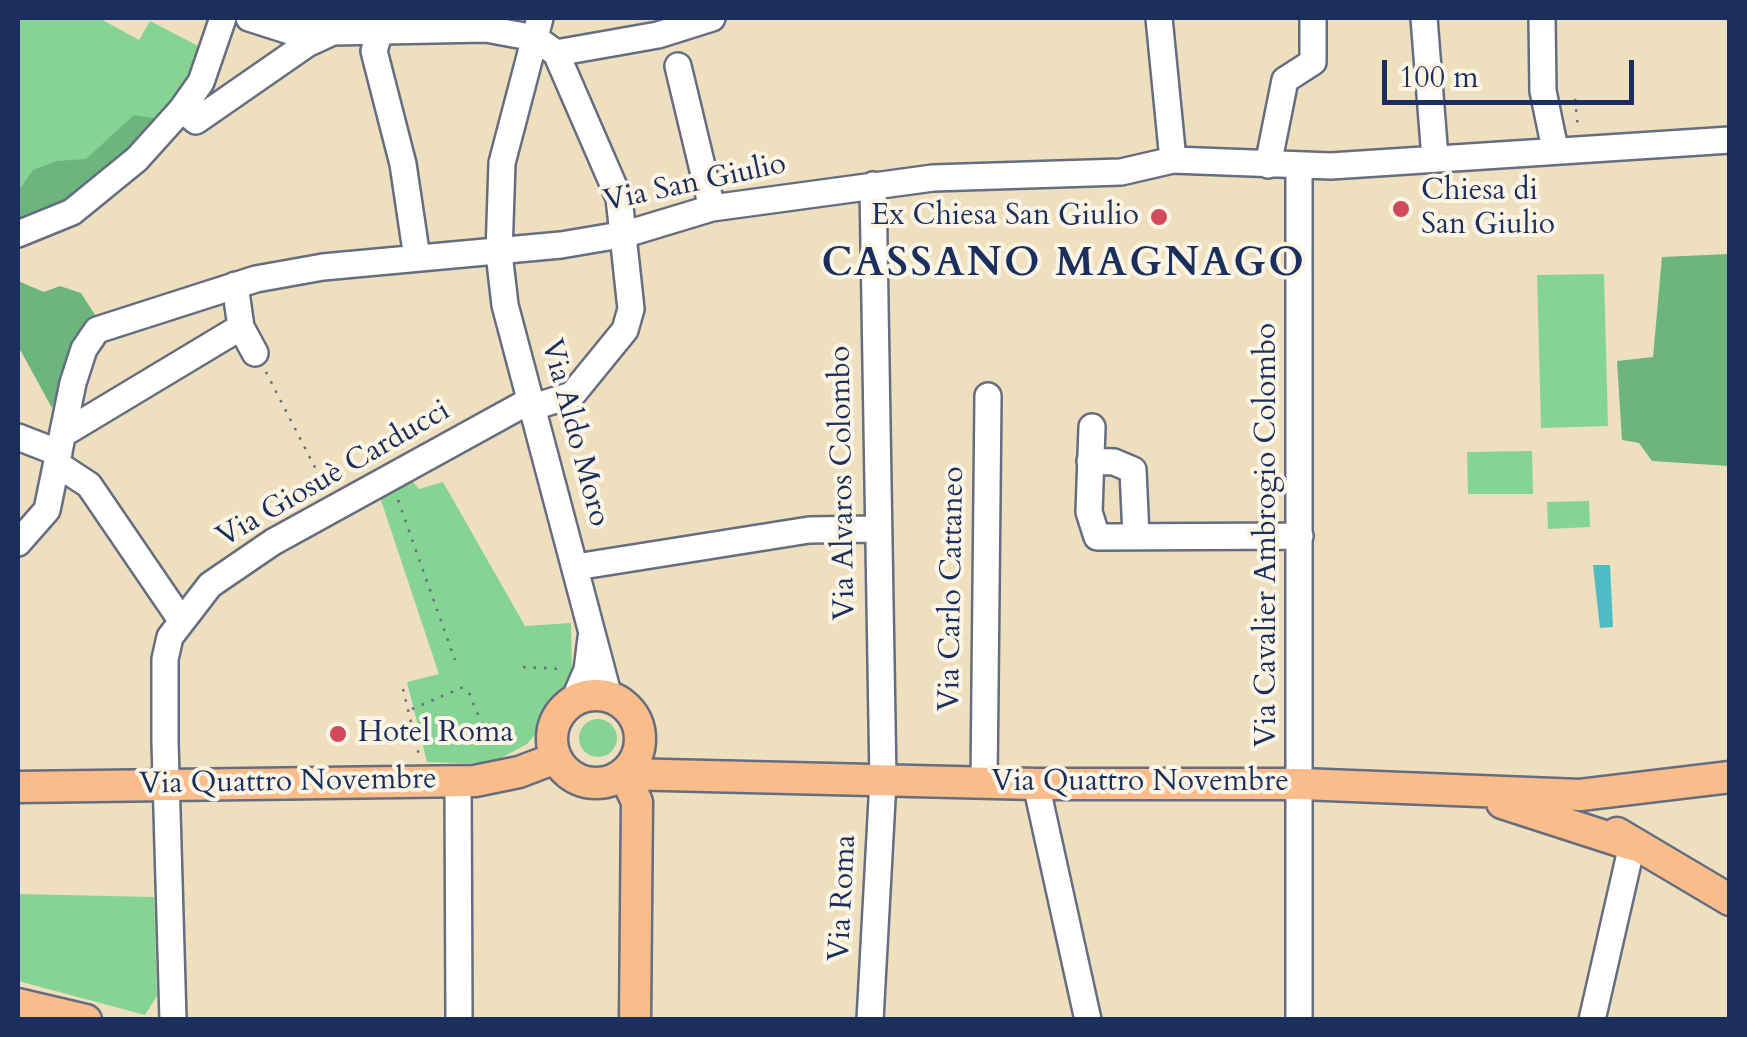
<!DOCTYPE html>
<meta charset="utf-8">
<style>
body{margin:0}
#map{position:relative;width:1747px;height:1037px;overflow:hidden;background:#eee0bf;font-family:Cardo,serif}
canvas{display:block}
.frame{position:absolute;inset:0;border:20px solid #1b2f5e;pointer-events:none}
.scale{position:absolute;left:1382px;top:60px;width:252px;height:45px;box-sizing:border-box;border:5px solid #1b2f5e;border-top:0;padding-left:12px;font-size:30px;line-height:35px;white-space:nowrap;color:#1b2f5e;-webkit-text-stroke:8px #fcf5e5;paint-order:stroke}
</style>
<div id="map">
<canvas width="1747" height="1037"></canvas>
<div class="frame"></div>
<div class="scale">100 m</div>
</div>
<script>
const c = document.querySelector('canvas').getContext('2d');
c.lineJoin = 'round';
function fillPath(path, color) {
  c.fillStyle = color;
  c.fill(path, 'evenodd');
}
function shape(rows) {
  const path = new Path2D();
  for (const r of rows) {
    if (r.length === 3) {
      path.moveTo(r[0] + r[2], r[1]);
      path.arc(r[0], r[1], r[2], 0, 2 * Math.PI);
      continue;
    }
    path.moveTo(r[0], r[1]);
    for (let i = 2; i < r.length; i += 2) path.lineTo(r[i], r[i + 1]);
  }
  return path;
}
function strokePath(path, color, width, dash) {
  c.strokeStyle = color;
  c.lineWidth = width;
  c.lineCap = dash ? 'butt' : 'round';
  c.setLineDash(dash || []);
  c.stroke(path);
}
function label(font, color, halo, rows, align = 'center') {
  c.font = font + ' Cardo,serif';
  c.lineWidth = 8;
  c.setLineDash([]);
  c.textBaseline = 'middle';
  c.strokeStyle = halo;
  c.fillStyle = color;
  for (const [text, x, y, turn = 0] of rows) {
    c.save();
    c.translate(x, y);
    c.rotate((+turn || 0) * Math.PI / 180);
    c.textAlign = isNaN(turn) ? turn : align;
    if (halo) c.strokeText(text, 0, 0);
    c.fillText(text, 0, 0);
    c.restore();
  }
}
fillPath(shape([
 [18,18,99,18,139,40,150,21,202,48,190,85,159,119,18,230],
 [1604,274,1608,426,1541,428,1537,275],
 [1532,451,1533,494,1468,494,1467,452],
 [409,477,419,489,443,482,525,626,571,623,572,685,544,713,539,730,527,744,490,764,427,762,407,682,439,674,379,494],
 [1589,501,1590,527,1548,529,1547,502],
 [598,738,19],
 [18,894,154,897,157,996,145,1015,18,981]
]), '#86d493');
fillPath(shape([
 [134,115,159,119,70,209,18,230,18,191,33,170,57,161,86,159],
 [1729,254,1729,466,1652,461,1639,443,1622,440,1617,361,1653,357,1662,257],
 [18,281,44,292,60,286,81,293,97,318,73,351,52,408,18,346]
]), '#6cb67d');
fillPath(shape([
 [1593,565,1610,565,1613,627,1600,628]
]), '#4ebcc4');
const minor = shape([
 [223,18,201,82,182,109,196,121,307,44,333,32,486,29,535,38,556,53,658,35,712,18],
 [249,18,296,33,323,18],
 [540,18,502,163,499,253,505,305,609,697],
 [1159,18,1173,160],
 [1424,18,1435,158],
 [1542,18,1543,91,1555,149],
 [379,34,374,51,403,164,417,258],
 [678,66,712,208],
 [1268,165,1285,80,1313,62,1313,18],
 [18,234,72,212,137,159,182,109],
 [235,285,241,327,255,353],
 [533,407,572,395,625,330,631,309,619,198,556,53],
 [1092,427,1089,512,1097,537,1300,536],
 [63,434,241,327],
 [18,437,59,453],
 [1090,461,1114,462,1133,470,1136,536],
 [57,464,89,485,181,620],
 [18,543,47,510,73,383,84,349,97,330,256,279,323,267,561,245,626,234,712,208,933,178,1121,172,1173,160,1331,166,1730,140],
 [576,567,809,530,877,529],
 [574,700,587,670,591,638],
 [458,781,459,1020],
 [984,783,988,396],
 [1036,784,1088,1020],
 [173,1020,165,742,165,659,170,637,210,585,273,542,531,400],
 [870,1020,883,781,873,185],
 [1299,1020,1299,166],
 [1592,1020,1632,845]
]);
const major = shape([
 [596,739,44],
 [624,774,1036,784,1301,784,1580,795,1730,777],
 [624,774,637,802,635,1020],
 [18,787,475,781,519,772,556,758],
 [1502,803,1632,845],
 [1617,833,1730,900],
 [18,1004,86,1020]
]);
strokePath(minor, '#656d80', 30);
strokePath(major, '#656d80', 35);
strokePath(shape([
 [1575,99,1578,128],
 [266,372,326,489],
 [398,500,455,660],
 [523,667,561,669],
 [403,689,419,755],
 [469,693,493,751],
 [412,709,466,686]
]), '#656d80', 2.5, [2.5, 8]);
strokePath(minor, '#fff', 25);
strokePath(major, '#f9bc8a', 30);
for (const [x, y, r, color] of [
 [1401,209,10,"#d1495b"],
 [1159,217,10,"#d1495b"],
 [338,734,10,"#d1495b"]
]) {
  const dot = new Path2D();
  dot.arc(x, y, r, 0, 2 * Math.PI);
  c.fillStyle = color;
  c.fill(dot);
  strokePath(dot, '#fcf5e5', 4);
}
label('30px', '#1b2f5e', '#fcf5e5', [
 ["Via San Giulio",695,184,-12],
 ["Via Aldo Moro",574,433,75],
 ["Via Giosuè Carducci",334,475,-30],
 ["Via Alvaros Colombo",844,483,-91],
 ["Via Cavalier Ambrogio Colombo",1268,535,-90],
 ["Via Carlo Cattaneo",953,589,-89],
 ["Via Quattro Novembre",288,783,-1],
 ["Via Quattro Novembre",1140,783],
 ["Via Roma",844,898,-87]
]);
label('30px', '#1b2f5e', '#fcf5e5', [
 ["Chiesa di",1421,192],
 ["San Giulio",1421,226],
 ["Ex Chiesa San Giulio",1139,217,"right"],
 ["Hotel Roma",358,734]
], 'left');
c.letterSpacing = '2.5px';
label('bold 40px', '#1b2f5e', '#fcf5e5', [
 ["CASSANO MAGNAGO",1064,266]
]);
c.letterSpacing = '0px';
</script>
